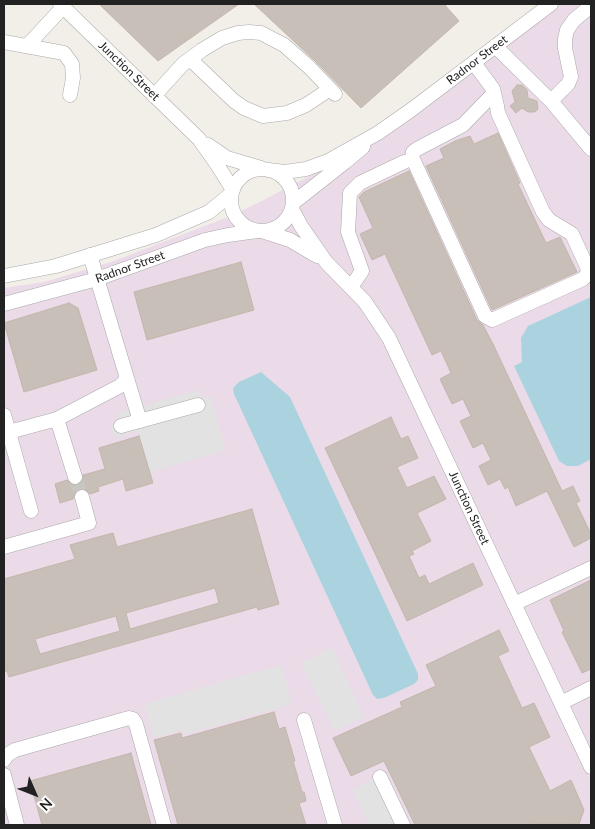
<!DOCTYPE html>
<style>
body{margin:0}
#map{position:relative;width:595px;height:829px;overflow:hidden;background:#f2efe9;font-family:Lato,sans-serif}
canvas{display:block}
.frame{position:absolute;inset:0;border:5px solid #222;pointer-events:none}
.north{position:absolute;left:10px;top:769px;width:50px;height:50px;-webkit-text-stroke:4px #fff;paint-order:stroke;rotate:134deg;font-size:14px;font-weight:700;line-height:20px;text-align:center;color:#222}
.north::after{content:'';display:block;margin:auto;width:18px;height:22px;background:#222;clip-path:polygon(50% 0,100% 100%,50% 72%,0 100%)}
</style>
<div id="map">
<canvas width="595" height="829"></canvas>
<div class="frame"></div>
<div class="north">N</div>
</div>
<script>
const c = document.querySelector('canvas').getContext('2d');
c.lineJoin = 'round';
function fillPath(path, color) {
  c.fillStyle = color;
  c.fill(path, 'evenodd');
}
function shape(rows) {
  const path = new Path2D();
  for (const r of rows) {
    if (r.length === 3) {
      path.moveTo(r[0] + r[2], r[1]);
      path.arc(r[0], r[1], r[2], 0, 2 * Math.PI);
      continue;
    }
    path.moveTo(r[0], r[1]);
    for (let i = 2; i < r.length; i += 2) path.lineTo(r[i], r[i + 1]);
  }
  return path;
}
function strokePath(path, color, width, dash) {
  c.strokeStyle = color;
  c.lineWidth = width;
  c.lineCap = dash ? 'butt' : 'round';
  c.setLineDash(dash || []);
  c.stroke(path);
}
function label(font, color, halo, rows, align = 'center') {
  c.font = font + ' Lato,sans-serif';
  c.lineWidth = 4;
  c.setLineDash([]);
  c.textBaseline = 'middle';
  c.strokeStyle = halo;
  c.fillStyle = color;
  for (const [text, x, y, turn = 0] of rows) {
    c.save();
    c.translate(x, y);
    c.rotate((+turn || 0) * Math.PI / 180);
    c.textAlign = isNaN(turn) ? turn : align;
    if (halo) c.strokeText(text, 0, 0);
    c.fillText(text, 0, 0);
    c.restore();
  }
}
fillPath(shape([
 [549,4,591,4,591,825,4,825,4,288,44,282,111,262,228,217,262,201,311,175,379,133]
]), '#ebdbe8');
fillPath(shape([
 [199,390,202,399,210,396,226,450,150,472,138,431,115,438,111,425,120,422,117,413],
 [332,648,364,717,334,731,301,663],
 [281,665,292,704,183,735,182,730,154,738,144,704],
 [374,779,396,825,369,825,352,790]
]), '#e2e2e2');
fillPath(shape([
 [591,297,591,459,578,466,567,466,559,461,514,366,522,362,521,338,528,326],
 [261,372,290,397,418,674,418,680,414,684,384,698,377,699,373,695,234,394,233,388,239,382]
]), '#aad3df');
const building = shape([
 [99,4,239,4,158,61,99,4],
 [254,4,444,4,459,21,361,108,315,61,254,4],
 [517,85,522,85,527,90,528,98,537,101,538,109,535,112,528,112,522,108,516,113,510,106,515,102,512,91,517,85],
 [498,133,520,183,518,184,546,243,560,237,577,272,492,310,426,166,444,158,440,149,455,141,470,136,474,144,498,133],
 [409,171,477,320,483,325,493,344,562,491,573,486,580,501,576,503,591,534,591,538,574,547,547,491,516,506,508,487,505,489,500,479,488,485,479,466,491,460,483,443,473,448,460,421,471,416,463,399,452,404,440,379,451,373,441,351,432,355,385,254,372,260,360,234,373,228,359,197,364,192,409,171],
 [241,262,254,310,147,340,134,292,241,262],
 [69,303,78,308,97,370,24,392,4,323,69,303],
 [391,417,401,439,408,436,418,458,397,467,407,488,434,476,446,499,417,513,431,541,412,551,414,554,409,556,419,578,425,575,429,584,473,563,483,585,407,621,325,448,391,417],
 [139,436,153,483,126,491,123,479,98,487,99,491,90,494,85,489,79,489,76,491,73,499,60,503,55,484,67,480,73,485,78,485,82,483,83,475,105,469,99,448,139,436],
 [252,509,279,604,258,610,257,607,9,677,7,671,4,672,4,579,75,559,70,545,98,537,113,533,117,547,252,509],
 [215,588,219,603,130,629,126,613,215,588],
 [116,616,120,631,40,654,35,639,116,616],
 [591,580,591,669,582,673,562,632,564,631,550,600,591,580],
 [499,630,509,651,498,656,522,708,534,703,550,737,529,747,550,791,571,780,584,810,579,824,415,825,384,761,351,776,333,738,402,707,400,702,436,686,426,665,499,630],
 [274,712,279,729,285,727,295,761,293,761,302,792,304,792,306,801,299,803,306,825,178,825,154,740,181,733,182,738,274,712],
 [131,753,151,825,42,825,30,781,131,753]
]);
fillPath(building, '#c7bfb8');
strokePath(building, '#c4b6ab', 1);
strokePath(shape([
 [75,477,82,497]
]), '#c8c6c1', 14, [14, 7]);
const minor = shape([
 [60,4,199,139,218,166,233,190],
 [4,42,64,53,72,64,73,78,70,95],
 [27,46,63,7],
 [495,46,551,101,591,149],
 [190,59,234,101,244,108,263,116,287,113,306,105,330,89],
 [474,63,493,89,494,93,497,106,498,113,543,212,549,220,572,234,588,269,587,274,583,279,492,320,485,316,412,157,413,152,417,149,463,125,494,93],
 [154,96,183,64,202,50,222,38,238,33,249,32,261,33,284,45,309,67,335,94],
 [551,101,568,84,571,77,565,48,565,39,567,30,574,20,591,6],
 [208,145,227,158,261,168],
 [262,200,31],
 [268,170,285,172,306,169,328,161,378,133,411,110,551,4],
 [293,203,345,162,363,147],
 [292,209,301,226,326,262,365,302,389,338,591,767],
 [262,231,290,240,317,256],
 [4,276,56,266,156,235,209,212,232,193],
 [351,287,362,271,348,232,350,193,360,183,404,162],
 [4,304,97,279,205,240,228,235,257,231],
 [126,375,140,421],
 [4,415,31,511],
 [57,419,75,477],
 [121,426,198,405],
 [9,432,57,419,120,386,126,380,126,375,90,255],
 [4,547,89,523,82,497],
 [514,604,591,568],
 [561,703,591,688],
 [304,720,335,825],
 [4,760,7,755,15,750,129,718,133,719,136,724,164,825],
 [4,775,17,825],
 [380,777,403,825]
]);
strokePath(minor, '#a9a9a9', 15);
strokePath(minor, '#fff', 14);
label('12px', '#222', '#fff', [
 ["Radnor Street",477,60,-37],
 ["Junction Street",129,71,44],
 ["Radnor Street",130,267,-20],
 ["Junction Street",469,508,65]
]);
</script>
